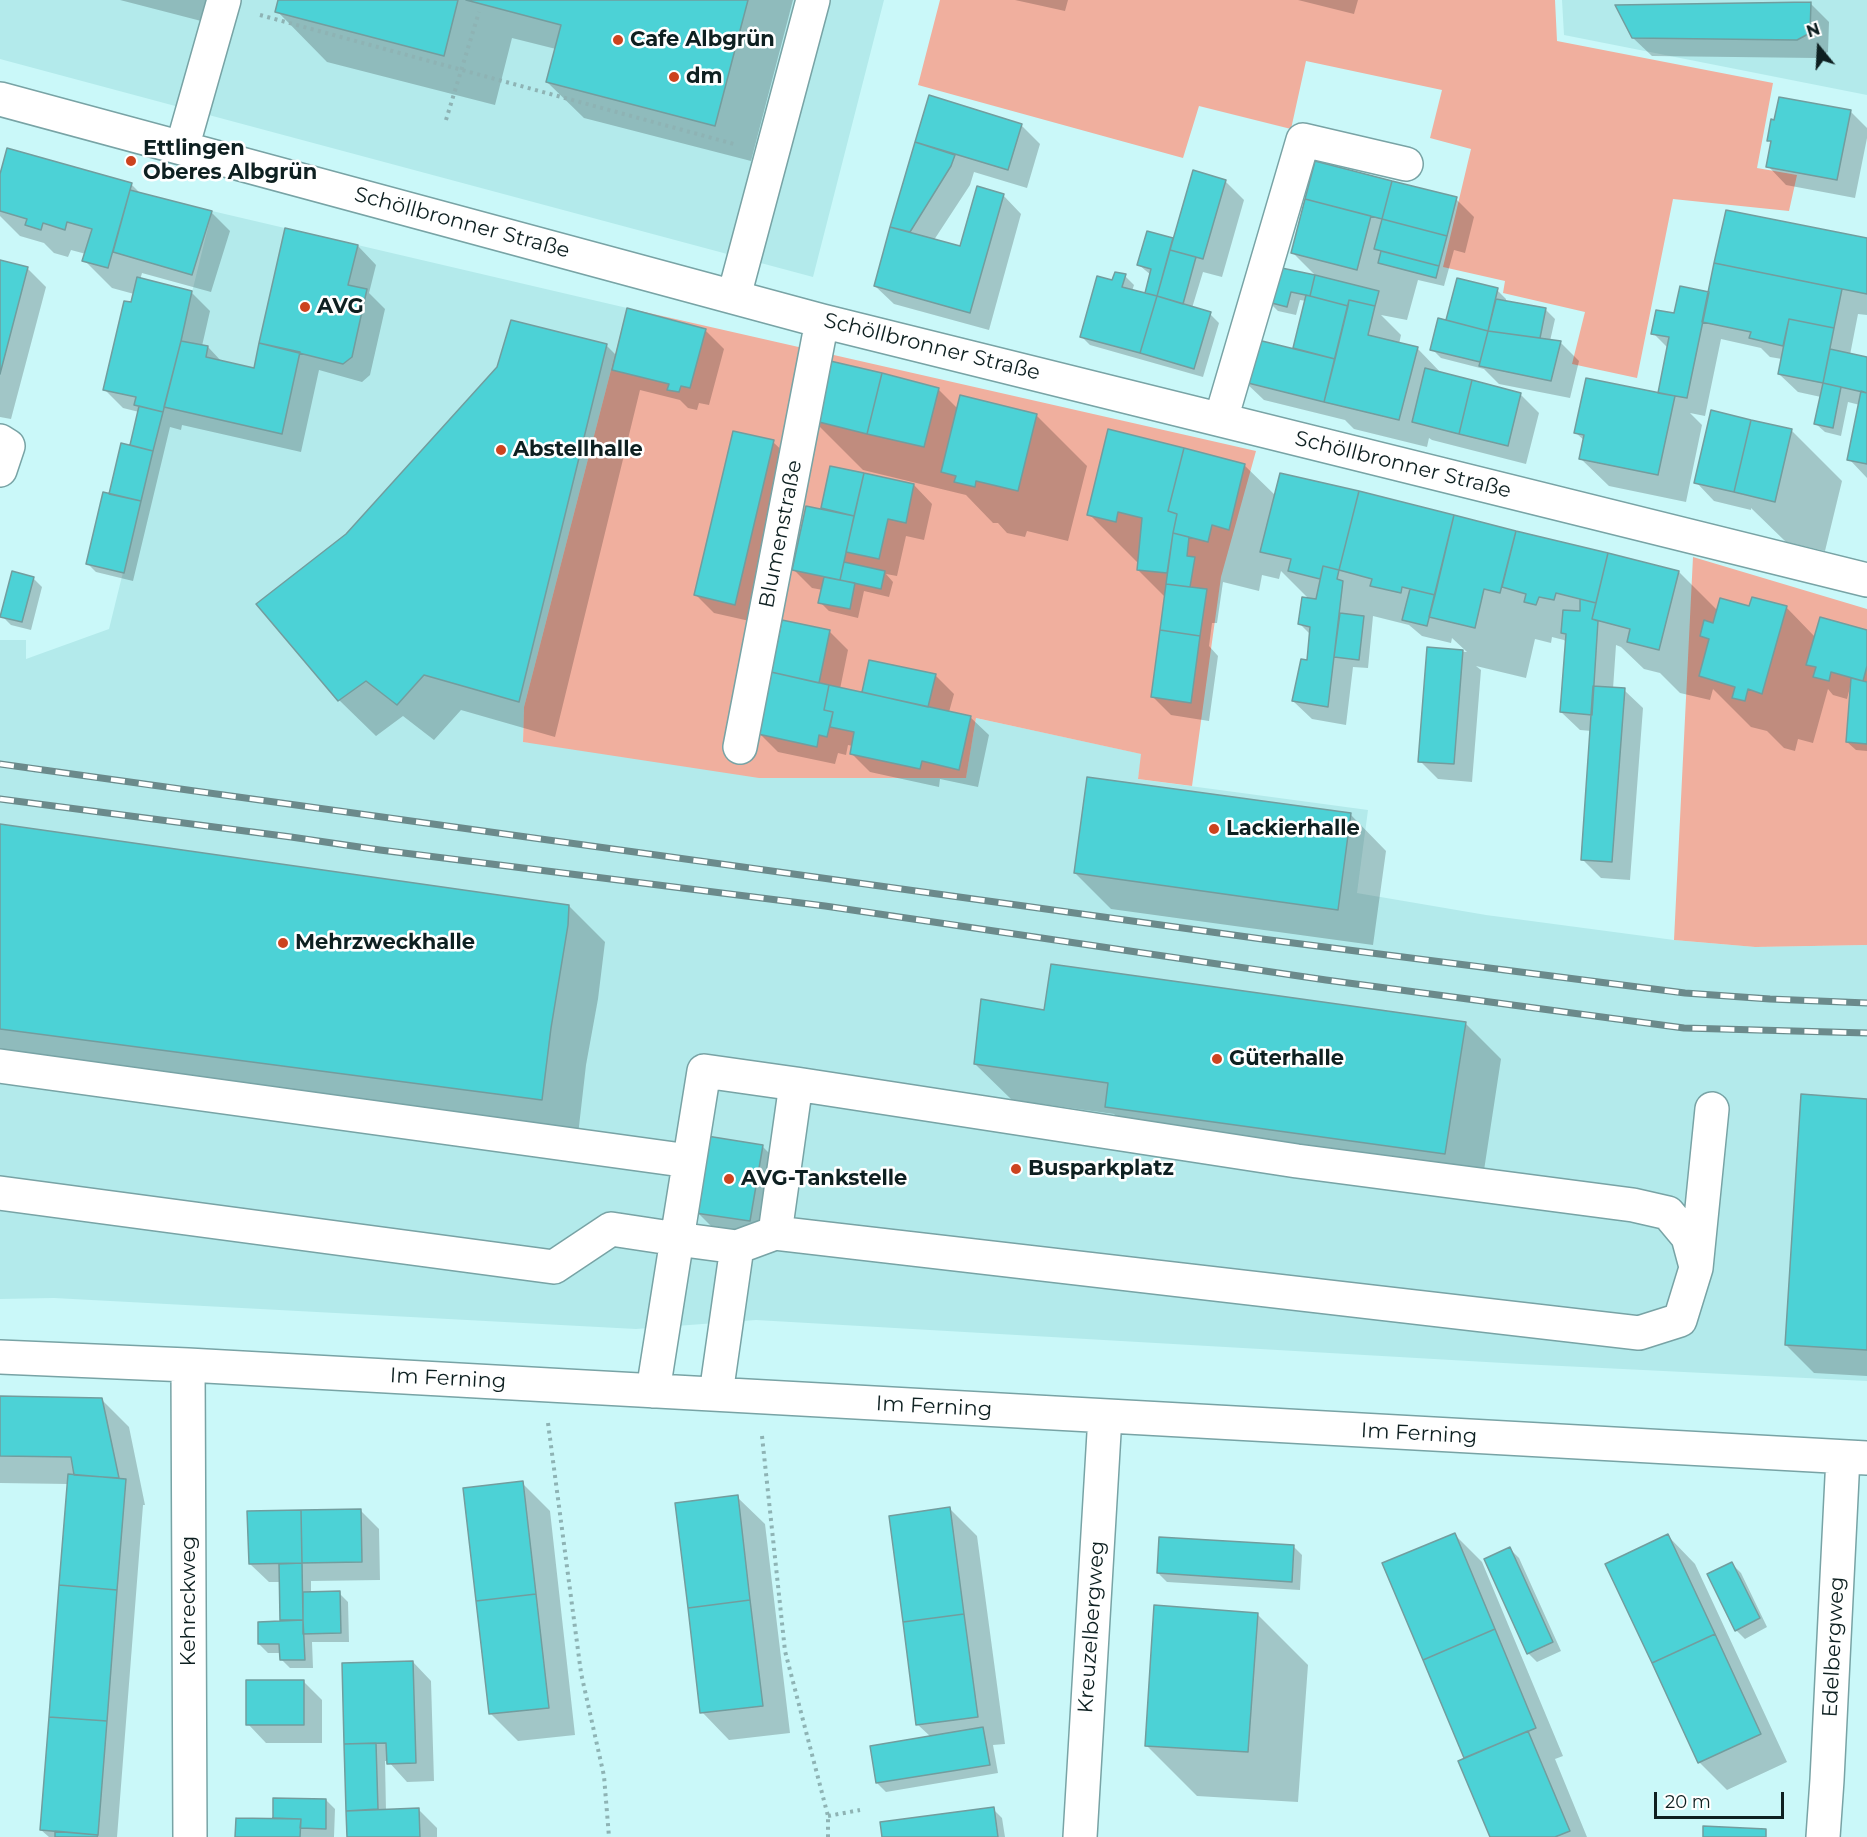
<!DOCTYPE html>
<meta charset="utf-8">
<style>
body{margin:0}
#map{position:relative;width:1867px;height:1837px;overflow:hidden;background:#caf8f9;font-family:Montserrat,sans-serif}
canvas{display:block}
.north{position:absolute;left:1789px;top:18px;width:60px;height:60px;-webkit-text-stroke:4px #fff;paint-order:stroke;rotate:342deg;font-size:16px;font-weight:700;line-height:24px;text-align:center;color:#0e2021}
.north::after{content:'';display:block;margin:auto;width:21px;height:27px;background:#0e2021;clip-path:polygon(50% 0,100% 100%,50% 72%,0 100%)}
.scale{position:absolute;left:1654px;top:1792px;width:130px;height:27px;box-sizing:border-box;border:3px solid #0e2021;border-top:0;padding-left:8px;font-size:18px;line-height:21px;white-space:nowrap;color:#0e2021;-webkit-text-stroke:4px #fff;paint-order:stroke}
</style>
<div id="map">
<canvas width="1867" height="1837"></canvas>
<div class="north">N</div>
<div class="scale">20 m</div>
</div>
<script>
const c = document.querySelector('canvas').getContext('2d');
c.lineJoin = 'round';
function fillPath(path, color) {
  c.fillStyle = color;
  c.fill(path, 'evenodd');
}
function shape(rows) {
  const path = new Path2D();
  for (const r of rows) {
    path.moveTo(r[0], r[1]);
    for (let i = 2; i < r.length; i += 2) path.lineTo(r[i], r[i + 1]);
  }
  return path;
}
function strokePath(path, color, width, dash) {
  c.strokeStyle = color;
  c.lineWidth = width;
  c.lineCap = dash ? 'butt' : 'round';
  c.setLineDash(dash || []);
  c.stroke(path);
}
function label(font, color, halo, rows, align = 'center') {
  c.font = font + ' Montserrat,sans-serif';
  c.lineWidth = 5;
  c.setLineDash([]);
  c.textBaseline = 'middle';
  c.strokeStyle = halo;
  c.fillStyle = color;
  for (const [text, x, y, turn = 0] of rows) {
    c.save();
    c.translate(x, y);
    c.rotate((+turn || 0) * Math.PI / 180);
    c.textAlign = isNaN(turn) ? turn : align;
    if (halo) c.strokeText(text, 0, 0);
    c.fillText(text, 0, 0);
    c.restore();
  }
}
fillPath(shape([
 [0,0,884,0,813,277,0,59],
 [1562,0,1867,0,1867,95,1564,35],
 [212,211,627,308,524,707,523,742,966,777,976,718,1142,754,1138,779,1368,810,1357,893,1486,915,1674,940,1755,947,1867,945,1867,1381,1521,1364,756,1320,636,1329,54,1298,0,1299,0,640,26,640,26,659,109,629]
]), '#b3eaeb');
fillPath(shape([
 [940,0,1555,0,1557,41,1773,83,1757,168,1797,175,1789,211,1673,199,1637,378,1572,364,1585,312,1503,293,1505,281,1443,267,1471,149,1430,138,1442,90,1306,61,1291,129,1199,106,1183,158,918,85],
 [627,308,1256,451,1221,577,1192,786,1138,779,1141,754,976,718,966,778,759,778,523,742,524,707],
 [1693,557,1867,609,1867,945,1755,947,1674,940]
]), '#f0af9e');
fillPath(shape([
 [120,0,211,0,205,22],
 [280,0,793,0,751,161,584,118,547,82,556,49,512,38,495,105,327,62,277,11],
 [1015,0,1068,0,1065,11],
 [1298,0,1358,0,1354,14],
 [1810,3,1829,22,1828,52,1816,58,1652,56,1633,38],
 [930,97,1021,125,1040,144,1027,188,974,172,970,185,934,240,961,248,1003,195,1021,214,989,330,894,304,875,286],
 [1850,111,1867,128,1867,138,1855,198,1786,185,1768,166,1772,143,1769,140],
 [1316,163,1456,199,1474,217,1465,253,1454,250,1444,286,1418,280,1407,320,1381,315,1401,335,1399,344,1417,348,1443,375,1520,394,1539,413,1526,464,1432,440,1429,438,1427,447,1354,429,1345,420,1264,400,1245,382,1298,352,1294,348,1306,301,1300,300,1296,315,1278,311,1269,302,1318,278,1293,253],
 [0,179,131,184,141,194,211,212,230,231,211,292,142,273,140,280,191,292,210,311,202,346,208,347,223,363,255,370,358,246,376,265,369,293,385,309,370,375,362,382,319,370,301,452,182,425,181,430,170,427,133,581,96,572,87,563,131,447,139,412,123,408,104,389,134,294,112,288,84,260,86,254,71,250,68,257,54,253,44,243,20,236,0,216],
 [1225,181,1244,200,1222,277,1203,272,1192,308,1210,314,1219,323,1203,377,1090,345,1081,336,1113,282,1125,276,1134,285,1132,291,1146,295,1151,275,1139,265,1173,240,1174,241],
 [1727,212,1867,240,1867,315,1858,314,1850,355,1867,358,1867,478,1849,459,1860,405,1848,402,1841,436,1825,432,1816,424,1821,397,1798,392,1779,374,1782,359,1770,357,1761,348,1721,339,1705,416,1690,413,1702,425,1686,502,1609,486,1581,459,1585,441,1576,433,1662,395,1668,348,1653,333,1676,315,1710,293],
 [0,261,27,268,46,287,11,419,0,417],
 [1458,280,1497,290,1506,299,1506,302,1546,310,1555,319,1550,341,1560,342,1579,361,1570,398,1499,384,1484,369,1441,358,1432,349,1447,322],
 [705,330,724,349,709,405,699,403,697,410,688,408,680,400,640,390,555,737,461,710,434,740,403,716,376,736,339,700,606,345,617,356],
 [938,389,958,409,1036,415,1087,466,1068,541,1027,531,1025,537,1007,533,998,523,993,523,966,495,863,470,812,419],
 [1791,430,1842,481,1825,551,1786,542,1751,508,1751,510,1714,501,1696,482],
 [773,442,792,460,754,622,714,613,695,594],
 [1244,465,1276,496,1281,474,1679,572,1718,611,1750,608,1786,607,1815,637,1867,631,1867,751,1856,750,1847,742,1850,687,1847,699,1833,695,1828,689,1813,743,1798,739,1795,751,1784,748,1767,731,1751,727,1713,689,1710,700,1680,693,1660,673,1644,669,1621,647,1616,645,1613,689,1624,690,1643,708,1630,880,1601,878,1583,860,1592,731,1580,730,1561,712,1567,643,1564,640,1552,637,1551,643,1535,639,1526,678,1476,666,1481,670,1472,782,1438,779,1420,761,1428,649,1467,652,1452,638,1451,643,1422,636,1409,625,1373,616,1368,668,1353,667,1346,725,1312,719,1293,701,1309,662,1311,635,1299,623,1310,600,1281,571,1279,579,1262,575,1259,591,1223,582,1217,623,1212,623,1209,646,1218,656,1209,721,1171,715,1153,697,1166,598,1138,570,1139,564,1089,514],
 [831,468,914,485,932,504,924,540,906,536,897,576,886,574,893,582,889,597,864,591,858,618,829,611,820,602,823,590,812,588,793,569,826,511,822,508],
 [33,578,42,587,31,630,11,625,2,616],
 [830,632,848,650,840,689,863,694,870,661,935,675,954,694,949,712,970,717,989,735,978,787,940,779,939,787,870,772,852,754,853,746,848,745,846,755,838,753,835,764,778,752,759,733],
 [1350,814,1386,851,1373,945,1111,909,1075,873],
 [0,825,569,906,605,942,598,999,586,1065,578,1135,0,1057],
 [1045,1011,1465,1023,1501,1059,1481,1190,1142,1143,1114,1114,1012,1100,975,1064],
 [1867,1100,1867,1376,1814,1373,1786,1345],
 [762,1146,781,1165,768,1239,716,1231,697,1212],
 [0,1397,101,1399,129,1427,145,1505,143,1505,117,1837,49,1837,41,1830,68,1484,0,1483],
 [522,1483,550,1511,575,1735,518,1741,490,1713],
 [737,1497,765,1524,790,1733,729,1740,702,1712],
 [950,1509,977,1536,1005,1744,993,1745,998,1773,886,1792,877,1783,931,1737,917,1724],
 [360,1510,379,1529,380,1580,311,1581,311,1593,339,1593,348,1602,349,1642,312,1642,313,1668,290,1668,281,1659,281,1653,268,1653,259,1644,281,1622,281,1582,269,1582,250,1564],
 [1454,1534,1482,1562,1563,1756,1555,1759,1587,1837,1492,1837,1466,1759,1384,1564],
 [1668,1536,1695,1564,1787,1762,1727,1790,1699,1762],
 [1293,1546,1302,1555,1300,1590,1167,1582,1158,1573],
 [1510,1549,1519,1558,1561,1651,1537,1662,1528,1653],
 [1732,1564,1741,1573,1767,1627,1745,1639,1736,1630],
 [1257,1614,1308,1665,1298,1802,1197,1796,1146,1745],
 [413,1662,431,1681,434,1781,407,1782,388,1761,385,1761,386,1811,419,1810,437,1828,437,1837,348,1837,344,1664],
 [303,1681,322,1700,322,1743,266,1743,248,1724],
 [326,1800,335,1809,334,1837,237,1837,277,1820,275,1818],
 [993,1809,1002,1818,1005,1837,884,1837]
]), '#0003');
const building = shape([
 [278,0,458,0,444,56,275,12,278,0],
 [466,0,748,0,715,126,546,82,561,25,466,0],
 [1811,2,1810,33,1797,40,1632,38,1615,5,1811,2],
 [929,95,1022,124,1008,170,915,142,929,95],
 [1779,97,1851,110,1837,180,1766,167,1771,141,1767,141,1771,119,1774,120,1779,97],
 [915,142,955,155,951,166,910,232,890,227,915,142],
 [7,148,132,183,108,268,82,261,92,229,67,222,65,230,43,223,41,230,25,225,27,219,0,211,0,174,7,148],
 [1315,161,1392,181,1382,219,1305,199,1315,161],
 [1193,170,1226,180,1203,259,1170,250,1193,170],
 [1392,181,1457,197,1447,236,1382,219,1392,181],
 [977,186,1004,194,970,313,874,286,890,227,960,246,977,186],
 [130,190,212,211,192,275,113,252,130,190],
 [1305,199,1371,216,1357,270,1291,253,1305,199],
 [1726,210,1867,238,1867,294,1714,263,1726,210],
 [1382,219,1447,236,1439,266,1374,249,1382,219],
 [285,228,358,245,348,285,367,289,352,357,343,364,259,343,285,228],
 [1147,231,1173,238,1157,296,1145,293,1151,269,1137,265,1147,231],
 [1170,250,1196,257,1183,304,1157,296,1170,250],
 [1381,251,1439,266,1436,278,1378,263,1381,251],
 [0,260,28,267,0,374,0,260],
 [1714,263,1842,289,1834,328,1789,319,1783,346,1749,338,1751,332,1702,322,1714,263],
 [1277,267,1315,275,1310,296,1291,292,1287,307,1268,302,1277,267],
 [1115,272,1126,274,1122,287,1157,296,1140,353,1080,337,1097,276,1112,280,1115,272],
 [1315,275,1379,291,1375,306,1349,300,1348,306,1310,296,1315,275],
 [137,277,192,291,181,341,163,412,134,405,136,397,103,390,124,301,131,302,137,277],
 [1457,278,1498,288,1488,331,1446,320,1457,278],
 [1680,286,1709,292,1687,398,1658,393,1669,337,1651,334,1656,310,1674,313,1680,286],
 [1306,295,1348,306,1335,359,1293,348,1306,295],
 [1157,296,1211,312,1194,369,1140,353,1157,296],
 [1496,299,1546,308,1540,338,1488,331,1496,299],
 [1349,300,1375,306,1368,335,1418,347,1399,420,1324,402,1349,300],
 [627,308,706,329,690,388,681,386,679,392,667,390,669,384,612,370,627,308],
 [1438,318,1488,331,1480,362,1430,350,1438,318],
 [1789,319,1834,328,1823,383,1778,374,1789,319],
 [511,320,607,344,519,702,424,675,397,705,366,681,338,701,256,604,346,534,497,367,511,320],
 [1488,331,1561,341,1551,381,1479,366,1488,331],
 [1254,339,1335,359,1324,402,1244,382,1254,339],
 [181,341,208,346,206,357,254,368,259,343,300,352,282,434,164,407,181,341],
 [1830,349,1867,357,1867,393,1823,383,1830,349],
 [826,360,882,373,867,434,811,420,826,360],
 [1425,368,1472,380,1459,434,1412,422,1425,368],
 [882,373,939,388,924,447,867,434,882,373],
 [1586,378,1675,396,1658,475,1579,459,1584,435,1574,433,1586,378],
 [1472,380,1521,393,1508,446,1459,434,1472,380],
 [1823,383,1841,387,1833,428,1814,424,1823,383],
 [1861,391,1867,393,1867,464,1847,460,1861,391],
 [960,395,1037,414,1018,491,976,481,975,487,954,482,956,476,941,472,960,395],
 [139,406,163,412,153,451,130,445,139,406],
 [1711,410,1751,420,1734,492,1694,483,1711,410],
 [1751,420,1792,429,1775,502,1734,492,1751,420],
 [1108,429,1184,448,1168,511,1177,514,1173,533,1167,573,1137,570,1142,518,1118,512,1116,522,1087,515,1108,429],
 [733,431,774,440,735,605,694,595,733,431],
 [121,443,153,451,141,501,109,494,121,443],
 [1184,448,1245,464,1229,530,1212,525,1208,542,1173,533,1177,514,1168,511,1184,448],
 [830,466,864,473,854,516,821,508,830,466],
 [864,473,914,484,906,523,888,519,879,559,846,552,864,473],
 [1280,473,1359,491,1339,570,1323,566,1320,579,1288,571,1291,559,1260,552,1280,473],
 [1359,491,1454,515,1435,595,1402,587,1401,593,1370,586,1372,579,1339,570,1359,491],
 [103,492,141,501,124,573,86,564,103,492],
 [806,506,854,516,840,580,792,570,806,506],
 [1454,515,1516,531,1500,593,1484,589,1475,628,1429,617,1454,515],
 [1516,531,1608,553,1596,603,1556,593,1554,600,1539,597,1536,605,1524,602,1526,594,1502,587,1516,531],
 [1173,533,1189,537,1187,556,1195,557,1190,587,1166,584,1173,533],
 [1608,553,1679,571,1659,650,1627,642,1630,629,1592,619,1608,553],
 [844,562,885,571,881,589,840,580,844,562],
 [1323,566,1339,570,1337,579,1343,581,1328,707,1292,701,1301,659,1307,660,1310,627,1298,624,1302,597,1316,599,1323,566],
 [12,571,34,577,22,622,0,617,12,571],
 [824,577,855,583,850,609,818,603,824,577],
 [1166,584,1207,589,1200,636,1160,630,1166,584],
 [1410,589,1435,595,1427,626,1402,620,1410,589],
 [1752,597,1787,606,1762,694,1748,689,1745,701,1732,698,1735,687,1699,676,1709,639,1700,636,1704,620,1713,623,1720,598,1749,606,1752,597],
 [1580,599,1596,603,1592,619,1598,621,1592,715,1560,712,1566,634,1561,633,1563,610,1580,611,1580,599],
 [1340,613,1364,616,1359,660,1334,657,1340,613],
 [1820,617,1867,630,1867,666,1863,681,1831,672,1829,681,1813,677,1816,667,1806,665,1820,617],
 [782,620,830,630,819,683,771,672,782,620],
 [1160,630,1200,636,1191,703,1151,697,1160,630],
 [1427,647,1463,650,1454,764,1418,762,1427,647],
 [869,660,936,674,928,707,862,692,869,660],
 [771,672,829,685,824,710,833,712,827,737,819,735,817,747,758,734,771,672],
 [1851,678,1867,682,1867,744,1846,742,1851,678],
 [829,685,971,716,959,770,922,761,920,769,850,754,854,732,830,727,833,712,824,710,829,685],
 [1593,686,1625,688,1612,862,1581,860,1593,686],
 [1087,777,1351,813,1338,910,1074,873,1087,777],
 [0,824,569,905,568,925,551,1028,542,1100,0,1029,0,824],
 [1051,964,1466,1022,1445,1154,1105,1107,1108,1083,974,1064,981,999,1044,1010,1051,964],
 [1801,1094,1867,1099,1867,1350,1785,1345,1801,1094],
 [707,1136,763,1145,750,1221,695,1213,707,1136],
 [0,1396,102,1398,119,1478,74,1475,71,1457,0,1456,0,1396],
 [68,1474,126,1479,117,1590,59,1585,68,1474],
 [523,1481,536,1594,476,1601,463,1488,523,1481],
 [738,1495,750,1600,688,1608,675,1503,738,1495],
 [950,1507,964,1614,903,1622,889,1516,950,1507],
 [361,1509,362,1562,302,1563,301,1510,361,1509],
 [301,1510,302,1563,249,1564,247,1511,301,1510],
 [1455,1533,1495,1629,1423,1660,1382,1563,1455,1533],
 [1668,1534,1715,1634,1652,1663,1605,1564,1668,1534],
 [1159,1537,1294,1545,1292,1582,1157,1573,1159,1537],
 [1510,1547,1553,1642,1527,1654,1484,1559,1510,1547],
 [1732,1562,1760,1618,1735,1631,1707,1574,1732,1562],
 [302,1563,303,1620,280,1620,279,1564,302,1563],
 [59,1585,117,1590,107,1721,49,1717,59,1585],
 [340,1591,341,1633,303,1634,303,1592,340,1591],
 [536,1594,549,1708,489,1714,476,1601,536,1594],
 [750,1600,763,1706,700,1713,688,1608,750,1600],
 [1154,1605,1258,1613,1248,1752,1145,1746,1154,1605],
 [964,1614,978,1717,916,1725,903,1622,964,1614],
 [303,1620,305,1660,280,1660,279,1644,258,1644,258,1622,303,1620],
 [1495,1629,1536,1728,1464,1758,1423,1660,1495,1629],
 [1715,1634,1761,1734,1698,1763,1652,1663,1715,1634],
 [413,1661,416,1763,387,1764,386,1743,344,1744,342,1663,413,1661],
 [246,1680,304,1680,304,1725,246,1725,246,1680],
 [49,1717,107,1721,98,1835,40,1830,49,1717],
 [983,1727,990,1765,876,1783,870,1746,983,1727],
 [1528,1731,1570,1831,1555,1837,1490,1837,1458,1761,1528,1731],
 [376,1743,378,1809,346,1811,344,1744,376,1743],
 [273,1798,326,1799,326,1829,300,1828,301,1819,273,1818,273,1798],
 [994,1807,998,1837,882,1837,880,1822,994,1807],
 [419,1808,420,1837,347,1837,346,1811,419,1808],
 [236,1818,301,1819,300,1837,235,1837,236,1818],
 [1703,1826,1766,1829,1766,1837,1703,1837,1703,1826],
 [55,1831,98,1835,97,1837,55,1837,55,1831]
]);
fillPath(building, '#4cd2d6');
strokePath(building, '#729d9e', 1.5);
const minor = shape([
 [0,99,822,321,1867,580],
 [182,148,224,0],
 [734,296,813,0],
 [1221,419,1303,140,1406,164],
 [0,441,8,446,0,470],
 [740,747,822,321],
 [0,1066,689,1161],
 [796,1084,1297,1161,1633,1205,1668,1213,1688,1237,1695,1263],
 [0,1193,554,1267,611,1229,677,1239,737,1247,775,1233,796,1084,704,1071,677,1239,653,1391],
 [775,1233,1639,1333,1680,1320,1696,1268,1712,1109],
 [0,1357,188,1365,1867,1458],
 [188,1365,190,1837],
 [716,1394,737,1247],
 [1080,1837,1105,1416],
 [1823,1837,1827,1780,1843,1457]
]);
strokePath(minor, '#78a3a5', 36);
strokePath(shape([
 [260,15,734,144],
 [446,120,479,12],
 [548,1423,581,1673,604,1776,609,1837],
 [762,1436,785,1651,828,1816,828,1837],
 [828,1816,860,1810]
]), '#8eb3b4', 4, [3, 4.5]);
strokePath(minor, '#fff', 33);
const rail = shape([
 [0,764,1262,939,1685,993,1770,999,1867,1003],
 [0,799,291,837,380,850,825,906,1326,980,1684,1028,1867,1033]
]);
strokePath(rail, '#6b8a8b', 7);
strokePath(rail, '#fff', 4.5, [14]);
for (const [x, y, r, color] of [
 [618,40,6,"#cc431f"],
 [674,77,6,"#cc431f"],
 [131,161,6,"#cc431f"],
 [305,307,6,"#cc431f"],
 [501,450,6,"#cc431f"],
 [1214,829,6,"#cc431f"],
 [283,943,6,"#cc431f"],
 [1217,1059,6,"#cc431f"],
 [1016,1169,6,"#cc431f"],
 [729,1179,6,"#cc431f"]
]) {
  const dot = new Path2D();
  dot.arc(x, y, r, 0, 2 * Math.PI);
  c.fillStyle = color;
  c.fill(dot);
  strokePath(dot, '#fff', 2);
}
label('bold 21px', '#0e2021', '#fff', [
 ["Cafe Albgrün",630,40],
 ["dm",686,77],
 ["Ettlingen",143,149],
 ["Oberes Albgrün",143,173],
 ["AVG",317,307],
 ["Abstellhalle",513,450],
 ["Lackierhalle",1226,829],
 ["Mehrzweckhalle",295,943],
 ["Güterhalle",1229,1059],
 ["Busparkplatz",1028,1169],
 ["AVG-Tankstelle",741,1179]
], 'left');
label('21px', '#0e2021', '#fff', [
 ["Schöllbronner Straße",462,223,15],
 ["Schöllbronner Straße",932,347,14],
 ["Schöllbronner Straße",1403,465,14],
 ["Blumenstraße",781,534,-79],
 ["Im Ferning",448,1379,3],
 ["Im Ferning",934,1407,3],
 ["Im Ferning",1419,1434,3],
 ["Kehreckweg",189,1601,-90],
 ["Kreuzelbergweg",1092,1627,-86],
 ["Edelbergweg",1834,1647,-87]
]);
</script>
